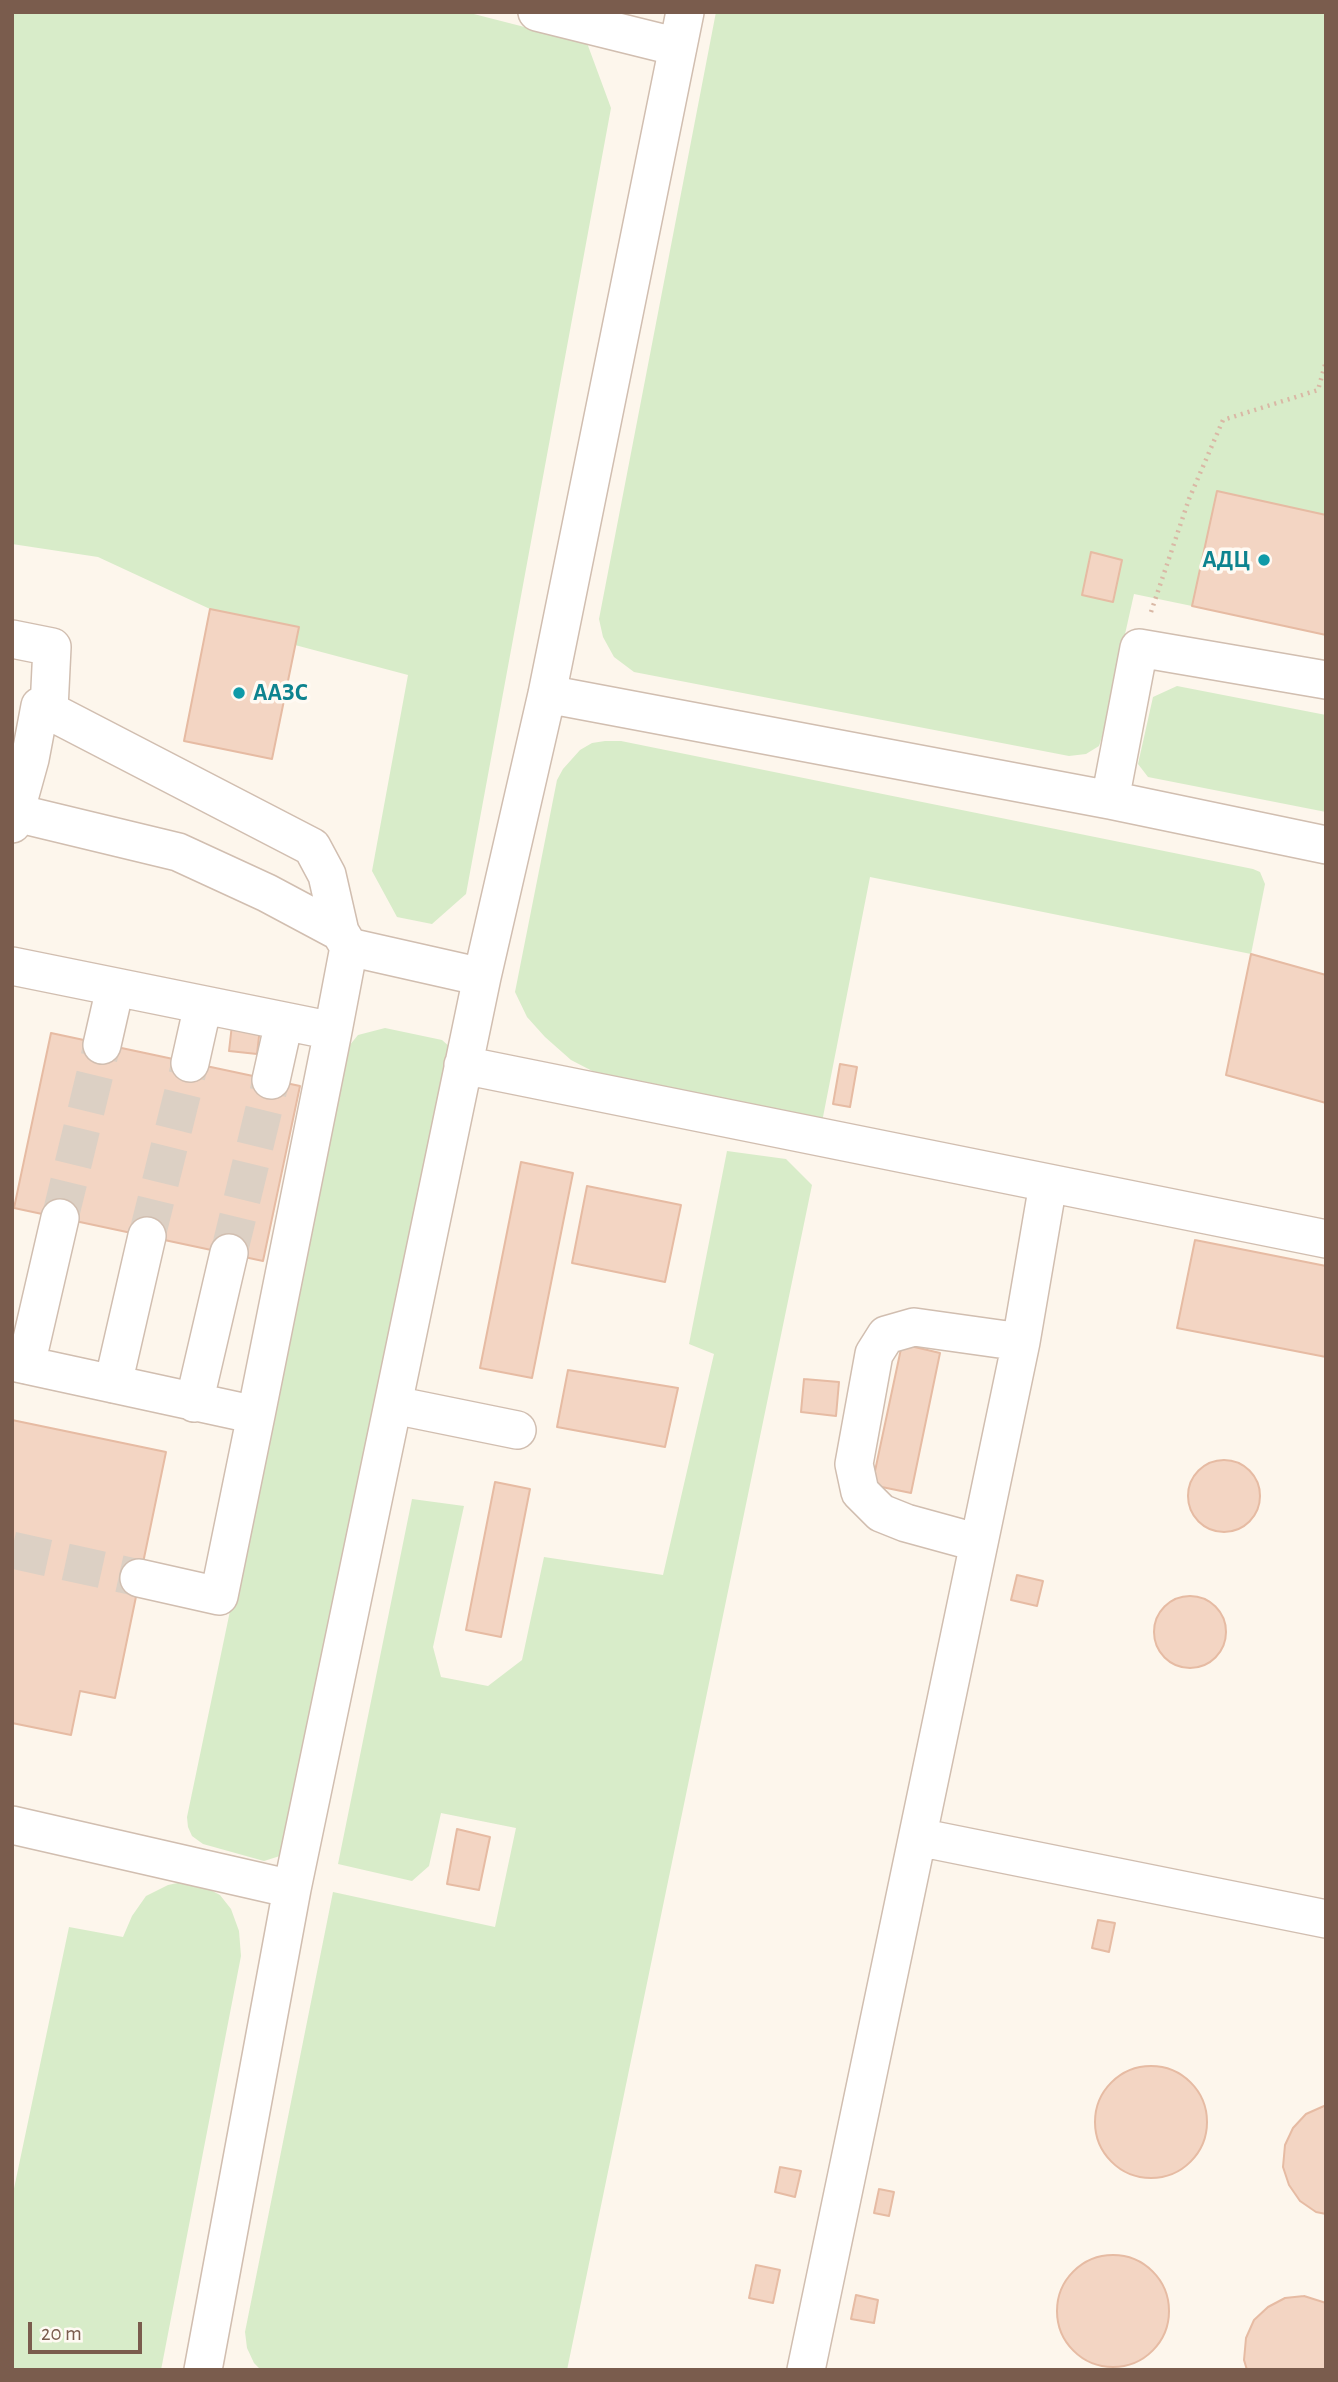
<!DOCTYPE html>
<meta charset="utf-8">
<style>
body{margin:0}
#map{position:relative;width:1338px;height:2382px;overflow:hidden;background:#fdf6ec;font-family:"Alegreya Sans",sans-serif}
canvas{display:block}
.frame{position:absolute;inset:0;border:14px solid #7a5c4d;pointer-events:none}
.scale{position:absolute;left:28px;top:2322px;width:114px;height:32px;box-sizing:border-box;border:4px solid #7a5c4d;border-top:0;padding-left:9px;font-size:21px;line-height:24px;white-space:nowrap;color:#7a5c4d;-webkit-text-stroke:5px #fffaf3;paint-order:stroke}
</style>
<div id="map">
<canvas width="1338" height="2382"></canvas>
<div class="frame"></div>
<div class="scale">20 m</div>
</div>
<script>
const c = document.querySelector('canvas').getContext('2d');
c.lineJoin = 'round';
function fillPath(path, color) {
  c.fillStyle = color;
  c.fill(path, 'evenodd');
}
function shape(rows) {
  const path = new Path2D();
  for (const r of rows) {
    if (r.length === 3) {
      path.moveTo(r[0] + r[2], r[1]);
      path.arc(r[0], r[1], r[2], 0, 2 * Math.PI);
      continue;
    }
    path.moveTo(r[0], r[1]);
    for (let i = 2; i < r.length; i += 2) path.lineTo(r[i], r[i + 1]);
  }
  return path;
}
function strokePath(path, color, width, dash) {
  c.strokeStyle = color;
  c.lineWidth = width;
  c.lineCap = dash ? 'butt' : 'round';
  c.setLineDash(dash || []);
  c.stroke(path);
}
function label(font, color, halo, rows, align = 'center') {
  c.font = font + ' "Alegreya Sans",sans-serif';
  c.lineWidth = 7;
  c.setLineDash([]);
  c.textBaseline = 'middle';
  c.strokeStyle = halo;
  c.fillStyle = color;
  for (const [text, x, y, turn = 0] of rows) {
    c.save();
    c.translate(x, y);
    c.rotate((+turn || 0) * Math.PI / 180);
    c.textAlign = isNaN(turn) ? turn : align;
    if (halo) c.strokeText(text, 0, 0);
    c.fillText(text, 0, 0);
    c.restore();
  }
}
fillPath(shape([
 [12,12,466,12,587,43,611,108,466,894,432,924,397,917,372,871,408,675,295,645,210,609,98,557,12,544],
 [716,12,1326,12,1326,515,1217,492,1192,606,1134,594,1102,737,1099,746,1086,754,1069,756,634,672,614,657,603,637,599,619],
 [1177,686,1326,715,1326,812,1148,777,1138,764,1153,697],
 [605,741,621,741,1253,869,1260,872,1265,884,1251,954,870,877,822,1122,604,1077,571,1060,545,1037,527,1017,515,992,557,780,563,769,580,750,592,743],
 [385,1028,442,1040,451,1048,283,1855,264,1861,203,1844,192,1836,188,1827,187,1817,345,1060,349,1046,358,1035],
 [727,1151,786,1159,812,1185,567,2370,261,2370,254,2363,247,2348,245,2332,333,1892,495,1927,516,1828,441,1813,429,1866,412,1881,338,1864,412,1499,464,1506,433,1647,441,1677,488,1686,522,1660,544,1557,663,1575,714,1354,689,1344],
 [182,1882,199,1884,220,1895,231,1909,239,1931,241,1956,161,2370,12,2370,12,2198,69,1927,123,1937,132,1916,146,1896,168,1885]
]), '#d8ecc9');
const building = shape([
 [1217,491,1326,515,1326,635,1192,606,1217,491],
 [1091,552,1122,560,1113,602,1082,595,1091,552],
 [210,609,299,627,272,759,184,741,210,609],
 [1251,954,1326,975,1326,1103,1226,1075,1251,954],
 [233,1016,261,1019,257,1054,229,1051,233,1016],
 [51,1033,300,1086,263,1261,14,1208,51,1033],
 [840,1064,857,1067,850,1107,833,1104,840,1064],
 [521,1162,573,1173,532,1378,480,1368,521,1162],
 [587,1186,681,1205,665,1282,572,1263,587,1186],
 [1195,1240,1326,1266,1326,1357,1177,1328,1195,1240],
 [902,1344,940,1353,911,1493,872,1485,902,1344],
 [568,1370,678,1388,665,1447,557,1427,568,1370],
 [804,1379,839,1382,836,1416,801,1412,804,1379],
 [12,1420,166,1452,115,1698,80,1691,71,1735,12,1723,12,1420],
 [1224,1496,36],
 [495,1482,530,1489,501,1637,466,1630,495,1482],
 [1017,1575,1043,1581,1037,1606,1011,1600,1017,1575],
 [1190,1632,36],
 [457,1829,490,1837,479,1890,447,1884,457,1829],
 [1098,1920,1115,1923,1109,1952,1092,1948,1098,1920],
 [1151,2122,56],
 [1324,2106,1326,2106,1326,2214,1316,2212,1300,2201,1289,2185,1283,2167,1285,2145,1293,2128,1306,2114,1324,2106],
 [780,2167,801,2171,795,2197,775,2192,780,2167],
 [879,2189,894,2192,889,2216,874,2213,879,2189],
 [1113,2311,56],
 [756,2265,780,2270,773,2303,749,2298,756,2265],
 [856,2295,878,2300,874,2323,851,2319,856,2295],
 [1304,2296,1326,2303,1326,2370,1247,2370,1244,2360,1246,2338,1254,2320,1268,2307,1285,2298,1304,2296]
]);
fillPath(building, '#f3d5c3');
strokePath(building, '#e6bba3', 2);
strokePath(shape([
 [60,1218,102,1045],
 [147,1236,190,1063],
 [229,1253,271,1080],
 [12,1550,139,1578]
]), '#dcd0c4', 37, [37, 18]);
const minor = shape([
 [537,12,678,47],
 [12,639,52,647,49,709],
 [547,694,1110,800,1326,845],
 [1110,800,1139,648,1326,680],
 [12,812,178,852,267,893,340,932],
 [12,824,30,759,40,706,312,847,327,875,340,932,349,947],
 [12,966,333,1031,349,947,482,977],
 [102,1045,115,988],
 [190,1063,203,1005],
 [463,1065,1326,1239],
 [271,1080,284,1022],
 [12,1362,256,1415,333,1031],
 [26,1365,60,1218],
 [113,1384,147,1236],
 [194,1403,229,1253],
 [394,1405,517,1430],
 [979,1543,906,1523,881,1513,860,1492,854,1464,874,1354,886,1335,914,1327,1021,1342],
 [139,1578,219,1596,256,1415],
 [12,1825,292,1889],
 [918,1837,1326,1919],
 [203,2370,292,1889,482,977,547,694,685,12],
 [806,2370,1021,1342,1048,1184]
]);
strokePath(minor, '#d1beb0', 40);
strokePath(shape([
 [1151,612,1189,499,1223,420,1318,390,1326,361]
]), '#d9b8a5', 4.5, [2, 5]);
strokePath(minor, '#fff', 37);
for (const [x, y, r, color] of [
 [1264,560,7,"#0f9aa8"],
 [239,693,7,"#0f9aa8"]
]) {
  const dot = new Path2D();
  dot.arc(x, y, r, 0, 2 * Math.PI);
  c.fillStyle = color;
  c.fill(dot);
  strokePath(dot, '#fffaf3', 2.5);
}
label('bold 24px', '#0d838f', '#fffaf3', [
 ["АДЦ",1250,560],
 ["ААЗС",253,693,"left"]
], 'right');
</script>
